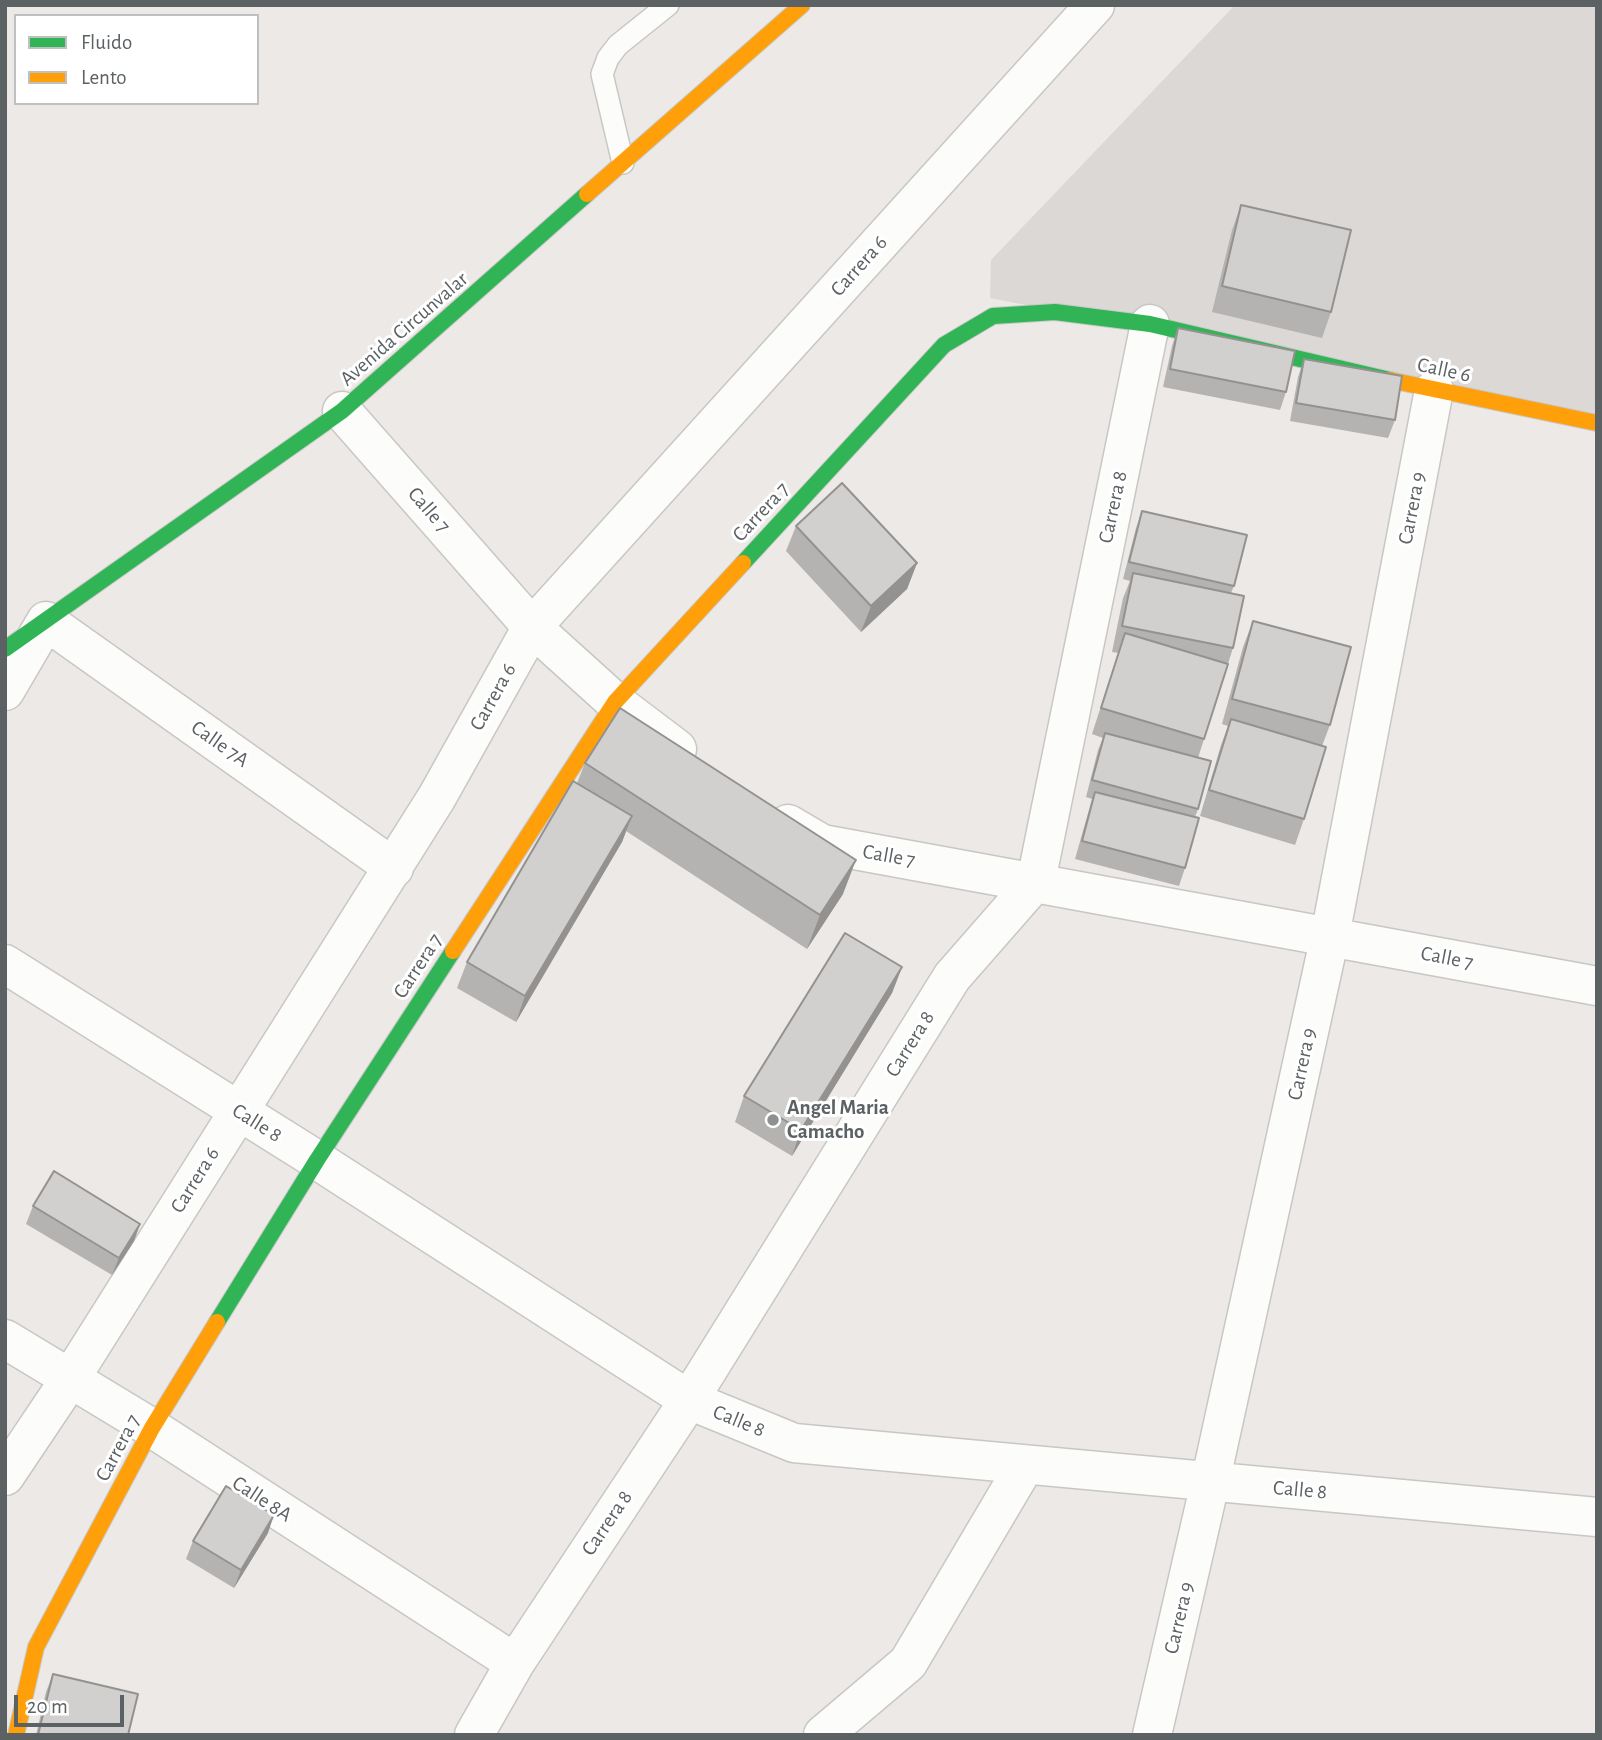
<!DOCTYPE html>
<style>
body{margin:0}
#map{position:relative;width:1602px;height:1740px;overflow:hidden;background:#ece9e6;font-family:"Alegreya Sans",sans-serif}
canvas{display:block}
.frame{position:absolute;inset:0;border:7px solid #5c6164;pointer-events:none}
.legend{position:absolute;left:14px;top:14px;width:245px;height:91px;box-sizing:border-box;background:#fff;border:2px solid #bec0c1;margin:0;padding:9px 12px;list-style:none;font-size:21px;color:#5c6164}
.legend li{display:flex;align-items:center;gap:14px;height:35px}
.legend b{width:35px;border:2px solid #bec0c1}
.scale{position:absolute;left:14px;top:1695px;width:110px;height:32px;box-sizing:border-box;border:4px solid #5c6164;border-top:0;padding-left:9px;font-size:21px;line-height:24px;white-space:nowrap;color:#5c6164;-webkit-text-stroke:5px #fff;paint-order:stroke}
</style>
<div id="map">
<canvas width="1602" height="1740"></canvas>
<div class="frame"></div>
<ul class="legend">
<li><b style="height:9px;background:#30b455"></b>Fluido</li>
<li><b style="height:9px;background:#ff9f0a"></b>Lento</li>
</ul>
<div class="scale">20 m</div>
</div>
<script>
const c = document.querySelector('canvas').getContext('2d');
c.lineJoin = 'round';
function fillPath(path, color) {
  c.fillStyle = color;
  c.fill(path, 'evenodd');
}
function shape(rows) {
  const path = new Path2D();
  for (const r of rows) {
    path.moveTo(r[0], r[1]);
    for (let i = 2; i < r.length; i += 2) path.lineTo(r[i], r[i + 1]);
  }
  return path;
}
function strokePath(path, color, width, dash) {
  c.strokeStyle = color;
  c.lineWidth = width;
  c.lineCap = dash ? 'butt' : 'round';
  c.setLineDash(dash || []);
  c.stroke(path);
}
function label(font, color, halo, rows, align = 'center') {
  c.font = font + ' "Alegreya Sans",sans-serif';
  c.lineWidth = 6;
  c.setLineDash([]);
  c.textBaseline = 'middle';
  c.strokeStyle = halo;
  c.fillStyle = color;
  for (const [text, x, y, turn = 0] of rows) {
    c.save();
    c.translate(x, y);
    c.rotate((+turn || 0) * Math.PI / 180);
    c.textAlign = isNaN(turn) ? turn : align;
    if (halo) c.strokeText(text, 0, 0);
    c.fillText(text, 0, 0);
    c.restore();
  }
}
fillPath(shape([
 [1235,5,1597,5,1597,416,990,298,991,260]
]), '#dbd8d6');
const lane = shape([
 [623,163,602,74,608,58,618,45,668,5]
]);
const street = shape([
 [342,411,532,627,615,702,677,749],
 [5,691,46,621,394,868],
 [788,824,822,844,1597,986],
 [5,964,317,1160,689,1400,794,1443,1597,1517],
 [5,1339,152,1428,515,1663],
 [5,1476,70,1379,437,797,532,627,1095,5],
 [474,1735,515,1663,689,1400,952,977,1036,881,1150,324],
 [823,1735,908,1663,1025,1465],
 [1152,1735,1210,1483,1330,936,1434,390]
]);
const fast = shape([
 [743,563,944,345,993,316,1055,312,1150,324,1390,380],
 [5,649,342,411,587,194],
 [217,1322,317,1160,453,951]
]);
const slow = shape([
 [587,194,802,5],
 [1390,380,1597,423],
 [453,951,615,702,743,563],
 [16,1735,36,1647,152,1428,217,1322]
]);
strokePath(lane, '#c8c7c6', 24);
strokePath(street, '#c8c7c6', 41);
strokePath(fast, '#c8c8c7', 18);
strokePath(slow, '#c8c8c7', 18);
strokePath(lane, '#fcfcfb', 21);
strokePath(street, '#fcfcfb', 38);
strokePath(fast, '#30b455', 16);
strokePath(slow, '#ff9f0a', 16);
fillPath(shape([
 [1241,205,1331,312,1322,338,1212,312,1232,230],
 [1178,328,1286,392,1280,410,1163,387,1172,346],
 [1304,359,1395,420,1388,438,1290,421,1298,377],
 [1142,511,1234,586,1231,593,1233,648,1198,758,1198,809,1195,817,1185,868,1179,886,1075,859,1092,799,1086,797,1098,750,1103,738,1092,734,1118,653,1112,652,1123,598,1130,581,1123,579,1136,528],
 [796,526,917,563,907,589,861,632,786,551],
 [1253,621,1330,725,1322,746,1304,819,1295,845,1200,816,1221,745,1228,726,1222,724,1243,647],
 [585,763,843,894,807,949,626,831,622,842,516,1022,457,988,467,962,577,783],
 [902,967,892,993,792,1156,735,1122,744,1096],
 [33,1206,140,1224,134,1241,112,1275,26,1224],
 [268,1533,234,1588,186,1559,193,1541],
 [53,1674,128,1735,36,1735,46,1692]
]), '#b5b3b2');
fillPath(shape([
 [917,563,907,589,861,632,871,606],
 [632,816,622,842,516,1022,525,996],
 [856,860,843,894,807,949,820,915],
 [902,967,892,993,792,1156,801,1130],
 [140,1224,134,1241,112,1275,119,1258],
 [274,1515,268,1533,234,1588,241,1570]
]), '#939291');
const building = shape([
 [1241,205,1351,230,1331,312,1222,286,1241,205],
 [1178,328,1295,351,1286,392,1170,369,1178,328],
 [1304,359,1402,376,1395,420,1296,403,1304,359],
 [842,483,917,563,871,606,796,526,842,483],
 [1142,511,1247,535,1234,586,1129,562,1142,511],
 [1133,573,1244,596,1233,648,1122,626,1133,573],
 [1253,621,1351,647,1330,725,1232,699,1253,621],
 [1125,633,1228,664,1204,739,1101,708,1125,633],
 [620,708,856,860,820,915,585,763,620,708],
 [1231,719,1326,747,1304,819,1209,790,1231,719],
 [1105,733,1211,761,1198,809,1092,780,1105,733],
 [573,781,632,816,525,996,467,962,573,781],
 [1095,792,1199,818,1185,868,1082,841,1095,792],
 [845,933,902,967,801,1130,744,1096,845,933],
 [54,1171,140,1224,119,1258,33,1206,54,1171],
 [226,1486,274,1515,241,1570,193,1541,226,1486],
 [53,1674,138,1694,128,1735,38,1735,53,1674]
]);
fillPath(building, '#d2d0cf');
strokePath(building, '#939291', 2);
for (const [x, y, r, color] of [
 [773,1120,7,"#8e9192"]
]) {
  const dot = new Path2D();
  dot.arc(x, y, r, 0, 2 * Math.PI);
  c.fillStyle = color;
  c.fill(dot);
  strokePath(dot, '#fff', 2.5);
}
label('21px', '#5c6164', '#fff', [
 ["Carrera 6",859,266,-48],
 ["Avenida Circunvalar",404,329,-41],
 ["Calle 6",1444,370,12],
 ["Carrera 8",1113,507,-78],
 ["Carrera 9",1412,508,-79],
 ["Calle 7",429,510,49],
 ["Carrera 7",761,512,-47],
 ["Carrera 6",493,697,-61],
 ["Calle 7A",220,744,35],
 ["Calle 7",889,856,10],
 ["Calle 7",1447,958,11],
 ["Carrera 7",418,966,-57],
 ["Carrera 8",910,1044,-58],
 ["Carrera 9",1302,1064,-78],
 ["Calle 8",257,1123,32],
 ["Carrera 6",195,1180,-58],
 ["Calle 8",739,1421,22],
 ["Carrera 7",118,1448,-62],
 ["Calle 8",1300,1490,5],
 ["Calle 8A",262,1499,33],
 ["Carrera 8",607,1523,-56],
 ["Carrera 9",1179,1618,-77]
]);
label('bold 21px', '#5c6164', '#fff', [
 ["Angel Maria",787,1108],
 ["Camacho",787,1132]
], 'left');
</script>
